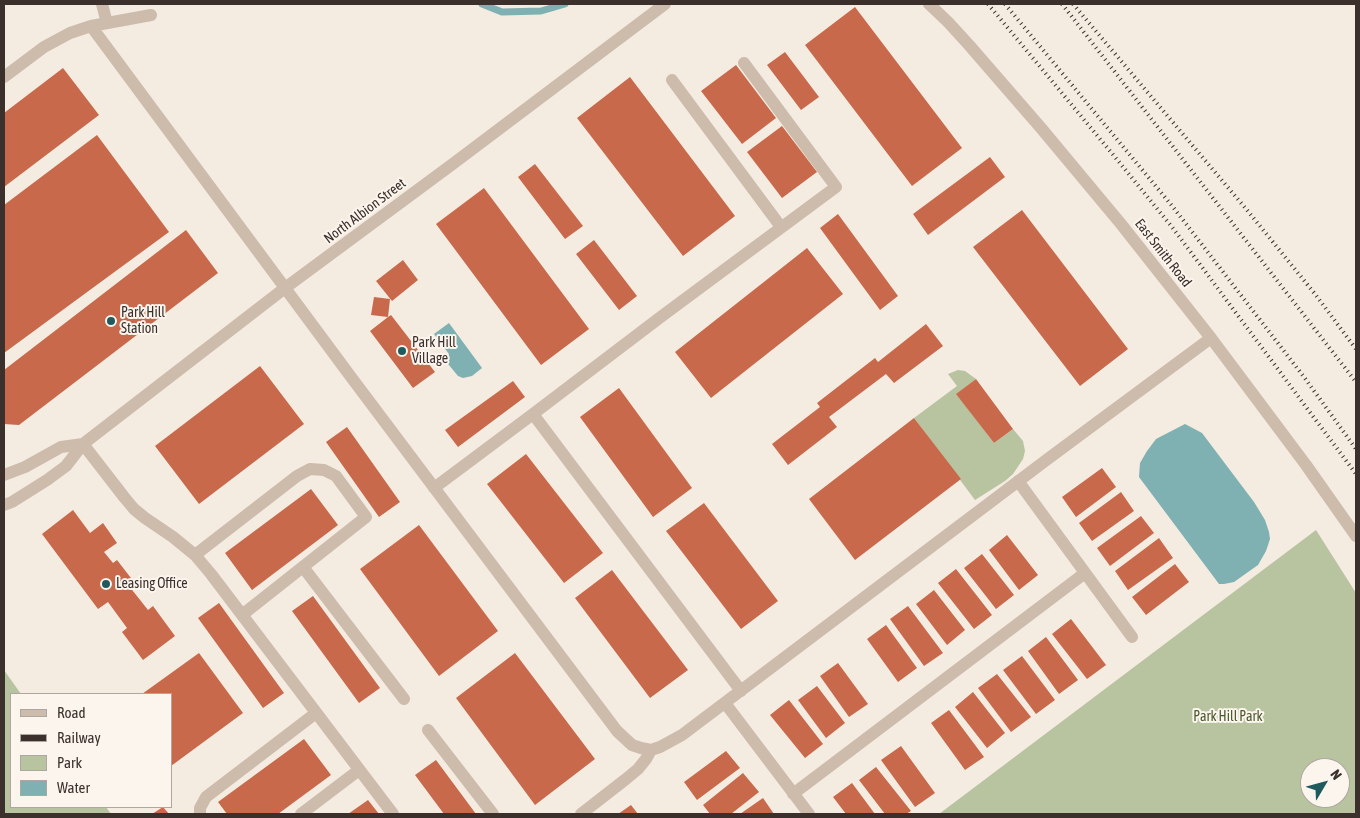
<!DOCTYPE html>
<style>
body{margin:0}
#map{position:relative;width:1360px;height:818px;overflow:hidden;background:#f4ebe1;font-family:"Asap Condensed",sans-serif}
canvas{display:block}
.frame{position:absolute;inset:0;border:5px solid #3b302b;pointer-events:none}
.legend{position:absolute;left:10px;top:693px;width:162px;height:115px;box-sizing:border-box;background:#fbf5ee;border:1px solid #aea6a0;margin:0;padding:6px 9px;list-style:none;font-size:15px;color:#3b302b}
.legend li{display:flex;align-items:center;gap:10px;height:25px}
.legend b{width:25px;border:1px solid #aea6a0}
.north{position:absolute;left:1300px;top:758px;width:50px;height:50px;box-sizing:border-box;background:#fbf5ee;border:1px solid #aea6a0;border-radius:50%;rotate:53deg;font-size:14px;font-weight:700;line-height:20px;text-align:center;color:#3b302b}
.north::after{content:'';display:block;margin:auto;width:18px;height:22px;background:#1f5a5e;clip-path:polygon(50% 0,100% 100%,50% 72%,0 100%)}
</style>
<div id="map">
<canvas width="1360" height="818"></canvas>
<div class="frame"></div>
<ul class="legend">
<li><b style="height:6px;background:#cdbbac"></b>Road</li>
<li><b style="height:6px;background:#3b302b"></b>Railway</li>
<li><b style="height:14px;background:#b8c4a0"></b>Park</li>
<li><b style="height:14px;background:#7fb0b2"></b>Water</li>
</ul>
<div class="north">N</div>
</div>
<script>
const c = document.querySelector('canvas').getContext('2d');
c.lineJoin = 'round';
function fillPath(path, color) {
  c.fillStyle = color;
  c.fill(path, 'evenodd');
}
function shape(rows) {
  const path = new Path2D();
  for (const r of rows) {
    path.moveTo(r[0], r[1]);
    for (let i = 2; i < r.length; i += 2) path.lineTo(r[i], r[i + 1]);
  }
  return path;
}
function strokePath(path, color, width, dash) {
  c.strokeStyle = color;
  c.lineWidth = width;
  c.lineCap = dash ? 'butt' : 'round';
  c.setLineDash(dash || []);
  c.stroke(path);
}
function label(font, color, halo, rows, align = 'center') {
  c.font = font + ' "Asap Condensed",sans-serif';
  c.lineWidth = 4;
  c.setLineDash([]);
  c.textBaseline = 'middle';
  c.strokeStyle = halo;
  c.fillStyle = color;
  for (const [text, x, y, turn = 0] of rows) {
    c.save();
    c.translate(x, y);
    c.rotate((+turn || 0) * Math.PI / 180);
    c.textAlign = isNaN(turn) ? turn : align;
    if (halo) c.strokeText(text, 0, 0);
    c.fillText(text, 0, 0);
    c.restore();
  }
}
fillPath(shape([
 [958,370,965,371,976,379,957,394,994,443,1013,429,1023,441,1025,451,1023,459,1013,474,1005,481,975,500,914,418,957,386,948,374],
 [1316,530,1356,593,1356,814,939,814],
 [1310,768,1340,768,1340,798,1310,798],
 [4,670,21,694,11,694,11,807,106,807,111,814,4,814]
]), '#b8c4a0');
fillPath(shape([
 [449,323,482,368,472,376,463,378,458,376,444,359,449,354,434,334],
 [1185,424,1202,433,1254,502,1265,520,1269,532,1270,539,1266,551,1258,565,1234,582,1224,584,1219,584,1139,477,1140,463,1147,451,1156,439]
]), '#7fb0b2');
strokePath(shape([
 [482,4,502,12,541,11,565,4]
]), '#7fb0b2', 7);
fillPath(shape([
 [855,7,962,148,912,186,805,45],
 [785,52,819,97,801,110,767,65],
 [736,65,776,118,742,144,701,91],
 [63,68,99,115,4,187,4,113],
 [630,77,735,216,683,256,577,118],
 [782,126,817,172,782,198,747,152],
 [97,135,169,232,4,353,4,205],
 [990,157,1005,177,928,235,913,214],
 [535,164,583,226,565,239,518,177],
 [484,188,589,329,541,365,436,224],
 [1022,210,1128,349,1080,386,973,247],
 [838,214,898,296,880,310,820,228],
 [186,230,218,273,19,425,4,424,4,370],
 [594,240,637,296,619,310,576,254],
 [807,248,843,294,711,398,675,352],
 [403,260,418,280,392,301,376,281],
 [374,297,390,299,388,317,391,315,435,372,413,388,370,331,388,317,371,315],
 [926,324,943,346,894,383,886,374,829,417,837,427,788,465,772,444,820,407,817,403,875,358,878,362],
 [260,366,304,424,199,504,155,446],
 [976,379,1013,429,994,443,956,394],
 [513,381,525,397,458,447,445,430],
 [619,388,692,488,653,517,580,417],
 [914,418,961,479,855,560,809,499],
 [347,427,400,502,379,517,326,442],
 [526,454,603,553,564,583,487,484],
 [1102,468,1116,487,1076,517,1062,497],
 [311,489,338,525,252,590,225,553],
 [1121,492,1134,511,1092,541,1079,523],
 [704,503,778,601,741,629,666,531],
 [73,510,90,533,103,523,117,543,104,552,113,563,117,560,134,582,129,586,148,610,153,606,175,636,143,660,122,632,127,628,108,602,98,609,42,534],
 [1141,516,1154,533,1110,566,1097,548],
 [419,525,498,631,439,676,360,569],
 [1007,535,1038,575,1019,590,989,550],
 [1159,538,1173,558,1128,590,1115,571],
 [982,554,1014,595,996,609,964,568],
 [1175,564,1189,582,1146,615,1132,597],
 [956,569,992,615,974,629,938,583],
 [612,570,688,670,650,698,575,598],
 [934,590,965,630,947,645,916,604],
 [313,596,380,688,359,703,292,611],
 [219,603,284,693,263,708,198,618],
 [908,606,943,653,924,666,890,619],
 [1071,619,1106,665,1087,679,1052,634],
 [886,625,917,668,898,682,867,639],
 [1046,637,1078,680,1059,694,1028,651],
 [199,653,243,713,171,766,171,694,142,694],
 [515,653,595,759,535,805,456,698],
 [1022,656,1055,700,1036,714,1003,670],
 [838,663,868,704,849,717,820,676],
 [997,674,1031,717,1011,732,978,688],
 [817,686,845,723,826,738,798,700],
 [973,692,1005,733,987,748,955,707],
 [789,700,823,744,805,758,770,715],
 [949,710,984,757,965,770,931,723],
 [304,739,331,775,278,814,227,814,218,802],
 [901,746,935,793,915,807,881,760],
 [726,751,740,768,697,800,684,782],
 [436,760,476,814,444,814,415,775],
 [876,767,911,811,906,814,885,814,859,780],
 [743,773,759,792,731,814,710,814,703,805],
 [852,783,875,814,846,814,833,797],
 [763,798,774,814,740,814],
 [368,800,379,814,348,814],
 [631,805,638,814,618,814],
 [163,807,169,814,152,814]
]), '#c8694b');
strokePath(shape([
 [102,4,107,23],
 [929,4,948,22,969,45,1041,128,1121,224,1211,338,1306,465,1356,536],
 [91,26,351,377,617,731,632,745,641,748,651,750,660,747,682,735,1049,458,1211,338],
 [4,77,44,47,70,33,91,26,151,15],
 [672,80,781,227],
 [533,414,741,691],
 [83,444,124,497,134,509,145,518,173,537,195,555,211,574,393,814],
 [4,475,25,467,61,447,83,444],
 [1018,481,1132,637],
 [434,488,533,414,662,316,836,187,744,63],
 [4,505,12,502,47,480,66,466,83,444,285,288,454,163,665,4],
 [195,555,297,476,310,469,324,470,336,476,366,517,242,615],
 [303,567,404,699],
 [725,703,809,814],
 [428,730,493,814],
 [793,794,1085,573],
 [200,814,200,808,206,797,316,713],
 [301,814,359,770],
 [581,814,626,779,638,769,646,759,651,750]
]), '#cdbbac', 12);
strokePath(shape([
 [988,4,1115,157,1172,227,1356,474],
 [1005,4,1173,207,1304,377,1356,449],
 [1062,4,1356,382],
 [1073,4,1247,210,1315,294,1356,349]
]), '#3b302b', 4, [1, 4]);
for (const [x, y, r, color] of [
 [111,321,5,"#1f5a5e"],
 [402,351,5,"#1f5a5e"],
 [106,584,5,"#1f5a5e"]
]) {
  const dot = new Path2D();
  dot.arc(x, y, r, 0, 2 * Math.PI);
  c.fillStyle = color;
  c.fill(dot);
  strokePath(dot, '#fbf5ee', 2);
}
label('14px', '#3b302b', '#fbf5ee', [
 ["North Albion Street",365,211,-37],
 ["East Smith Road",1163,253,52]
]);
label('14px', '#3b302b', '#fbf5ee', [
 ["Park Hill",121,313],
 ["Station",121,329],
 ["Park Hill",412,343],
 ["Village",412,359],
 ["Leasing Office",116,584]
], 'left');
label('14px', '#4a5a2e', '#fbf5ee', [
 ["Park Hill Park",1228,717]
]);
</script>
